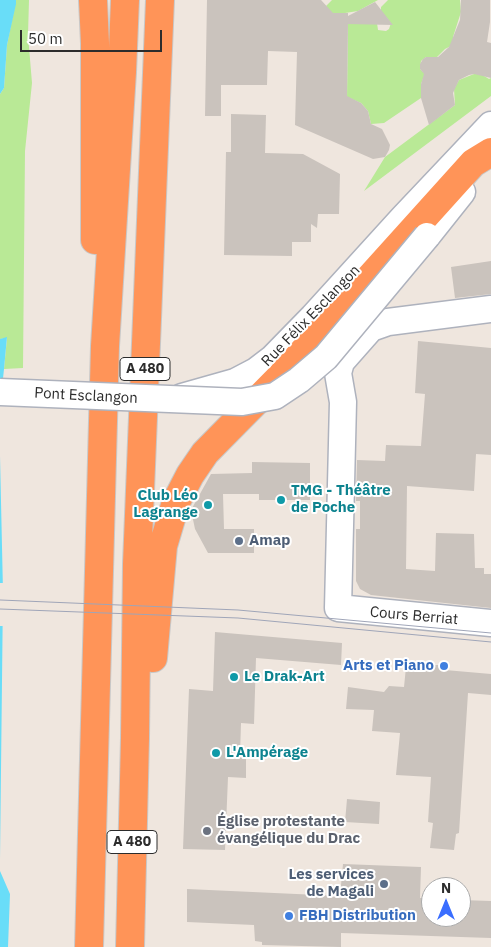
<!DOCTYPE html>
<meta charset="utf-8">
<style>
body{margin:0}
#map{position:relative;width:491px;height:947px;overflow:hidden;background:#efe6de;font-family:"IBM Plex Sans",sans-serif}
canvas{display:block}
.north{position:absolute;left:421px;top:877px;width:50px;height:50px;box-sizing:border-box;background:#fff;border:1px solid #ababab;border-radius:50%;rotate:0deg;font-size:14px;font-weight:700;line-height:20px;text-align:center;color:#2c2c2c}
.north::after{content:'';display:block;margin:auto;width:18px;height:22px;background:#3a6eff;clip-path:polygon(50% 0,100% 100%,50% 72%,0 100%)}
.scale{position:absolute;left:20px;top:30px;width:142px;height:22px;box-sizing:border-box;border:2px solid #2c2c2c;border-top:0;padding-left:6px;font-size:15px;line-height:18px;white-space:nowrap;color:#2c2c2c;-webkit-text-stroke:4px #fff;paint-order:stroke}
</style>
<div id="map">
<canvas width="491" height="947"></canvas>
<div class="north">N</div>
<div class="scale">50 m</div>
</div>
<script>
const c = document.querySelector('canvas').getContext('2d');
c.lineJoin = 'round';
function fillPath(path, color) {
  c.fillStyle = color;
  c.fill(path, 'evenodd');
}
function shape(rows) {
  const path = new Path2D();
  for (const r of rows) {
    path.moveTo(r[0], r[1]);
    for (let i = 2; i < r.length; i += 2) path.lineTo(r[i], r[i + 1]);
  }
  return path;
}
function strokePath(path, color, width, dash) {
  c.strokeStyle = color;
  c.lineWidth = width;
  c.lineCap = dash ? 'butt' : 'round';
  c.setLineDash(dash || []);
  c.stroke(path);
}
function label(font, color, halo, rows, align = 'center') {
  c.font = font + ' "IBM Plex Sans",sans-serif';
  c.lineWidth = 4;
  c.setLineDash([]);
  c.textBaseline = 'middle';
  c.strokeStyle = halo;
  c.fillStyle = color;
  for (const [text, x, y, turn = 0] of rows) {
    c.save();
    c.translate(x, y);
    c.rotate((+turn || 0) * Math.PI / 180);
    c.textAlign = isNaN(turn) ? turn : align;
    if (halo) c.strokeText(text, 0, 0);
    c.fillText(text, 0, 0);
    c.restore();
  }
}
fillPath(shape([
 [16,0,29,0,28,35,32,83,25,151,23,368,4,369,7,338,0,339,0,94,4,88,7,45],
 [332,0,378,0,358,11,345,13,328,13,326,6],
 [388,0,460,0,461,12,453,37,453,45,445,49,435,59,426,57,421,61,420,69,425,74,421,84,421,98,384,123,371,124,368,111,361,103,347,97,348,24,350,21,377,23,378,30,386,31,389,29,391,23,381,12,381,7],
 [474,74,481,74,489,79,491,78,491,96,364,191,385,157,455,105,454,89,459,80]
]), '#b9e996');
fillPath(shape([
 [0,0,16,0,16,4,7,45,4,88,0,94],
 [7,337,4,369,0,407,0,339],
 [0,456,3,592,0,859],
 [0,871,10,894,8,947,0,947]
]), '#69ddf8');
fillPath(shape([
 [0,583,5,583,5,626,0,626]
]), '#efe6de');
fillPath(shape([
 [207,0,321,0,333,13,348,13,348,16,375,2,393,25,348,24,347,96,361,103,368,111,371,124,382,129,390,145,389,150,385,157,373,159,295,125,297,52,268,51,267,85,221,85,221,116,205,116],
 [461,0,490,0,490,22,487,42,491,43,491,78,474,74,469,75,459,80,453,93,455,105,429,125,421,98,421,84,424,74,420,69,420,64,423,59,426,57,438,57,449,47,460,20],
 [231,114,266,115,265,153,303,154,340,174,339,214,318,214,317,228,311,224,311,242,292,242,292,256,224,255,226,152,231,152],
 [491,261,491,294,455,298,451,267],
 [418,341,491,348,491,455,476,454,474,491,407,486,406,569,435,571,436,533,474,534,475,568,484,568,484,574,491,574,491,608,371,595,360,589,356,581,356,529,360,529,360,501,356,501,357,460,385,461,386,445,421,446,425,394,415,393],
 [252,462,310,463,310,500,259,500,259,494,223,494,224,529,254,529,254,553,208,553,195,529,191,510,211,474,252,473],
 [215,632,342,643,341,665,256,658,254,724,241,723,240,755,246,756,246,778,228,777,225,850,183,849,189,689,213,691],
 [414,665,446,665,445,670,491,674,491,695,468,693,459,833,456,834,454,850,430,848,433,823,428,822,431,777,396,775,400,733,372,731,374,710,346,709,348,687,384,692,389,686,404,687,406,667,414,667],
 [347,799,380,802,379,824,345,822],
 [343,864,421,867,420,898,431,899,431,917,461,917,461,900,491,901,491,938,341,933,341,947,262,945,262,942,255,941,254,925,187,922,187,889,340,896]
]), '#cac3bd');
const minor = shape([
 [427,236,462,192],
 [491,309,388,322,371,328,341,362,338,373,343,402,338,608,491,623],
 [182,397,235,382,256,371,273,358,313,317,403,218,491,125]
]);
const highway = shape([
 [93,0,95,43,95,240],
 [153,658,163,546,176,502,190,475,205,453,281,376,473,163,491,152],
 [89,947,105,346,122,72,125,0],
 [130,947,135,738,137,564,160,0]
]);
strokePath(minor, '#aeb2bd', 29);
strokePath(highway, '#c8c8c8', 30);
strokePath(minor, '#fff', 26);
strokePath(highway, '#ff9458', 28);
strokePath(shape([
 [0,600,238,610,491,633],
 [0,609,238,618,491,642]
]), '#9fa5b8', 1);
const minorBridge = shape([
 [0,392,242,402,275,396,299,380,326,357,427,236]
]);
strokePath(minorBridge, '#aeb2bd', 29, []);
strokePath(minorBridge, '#fff', 26);
for (const [x, y, r, color] of [
 [281,500,5,"#0f9aa8"],
 [208,505,5,"#0f9aa8"],
 [239,541,5,"#5c6f8a"],
 [444,666,5,"#3f7fe0"],
 [234,677,5,"#0f9aa8"],
 [216,753,5,"#0f9aa8"],
 [207,831,5,"#6b7280"],
 [384,884,5,"#5c6f8a"],
 [289,916,5,"#3f7fe0"]
]) {
  const dot = new Path2D();
  dot.arc(x, y, r, 0, 2 * Math.PI);
  c.fillStyle = color;
  c.fill(dot);
  strokePath(dot, '#fff', 2);
}
for (const [x, y, w] of [
 [145,369,50],
 [132,842,50]
]) {
  const box = new Path2D();
  box.roundRect(x - w / 2, y - 11.5, w, 23, 4);
  c.fillStyle = '#fff';
  c.fill(box);
  strokePath(box, '#2c2c2c', 1);
}
label('bold 14px', '#2c2c2c', null, [
 ["A 480",145,369],
 ["A 480",132,842]
]);
label('15px', '#2c2c2c', '#fff', [
 ["Rue Félix Esclangon",311,316,-46],
 ["Pont Esclangon",86,396,3],
 ["Cours Berriat",414,616,5]
]);
label('bold 15px', '#0d838f', '#fff', [
 ["TMG - Théâtre",291,491],
 ["de Poche",291,508],
 ["Club Léo",198,496,"right"],
 ["Lagrange",198,513,"right"],
 ["Le Drak-Art",244,677],
 ["L'Ampérage",226,753]
], 'left');
label('bold 15px', '#4e5e75', '#fff', [
 ["Amap",249,541],
 ["Les services",374,875,"right"],
 ["de Magali",374,892,"right"]
], 'left');
label('bold 15px', '#366cbe', '#fff', [
 ["Arts et Piano",434,666],
 ["FBH Distribution",299,916,"left"]
], 'right');
label('bold 15px', '#5b616d', '#fff', [
 ["Église protestante",217,822],
 ["évangélique du Drac",217,839]
], 'left');
</script>
